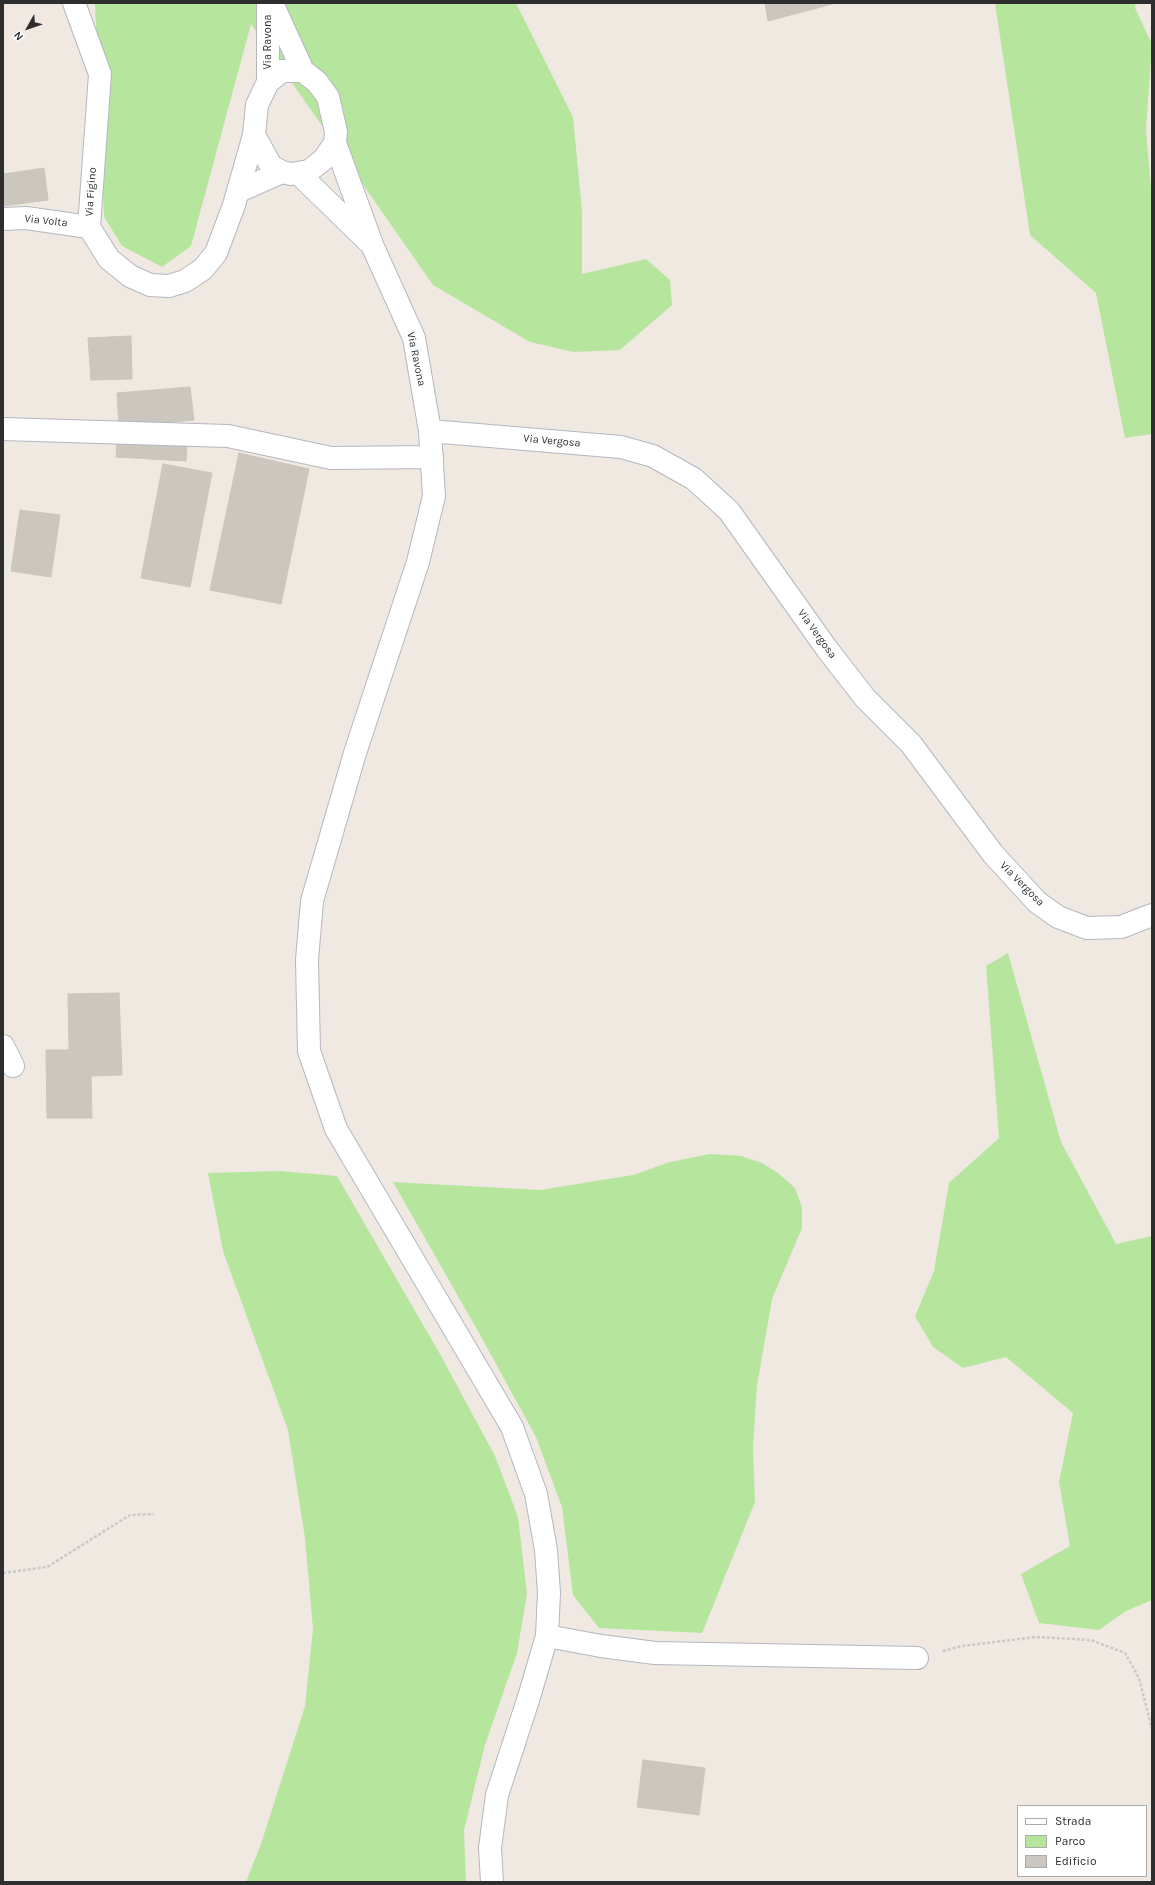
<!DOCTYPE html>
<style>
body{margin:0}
#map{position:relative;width:1155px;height:1885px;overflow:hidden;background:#efe9e1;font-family:Karla,sans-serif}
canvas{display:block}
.frame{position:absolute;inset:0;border:4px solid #2e2e2e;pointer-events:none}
.legend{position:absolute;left:1017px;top:1805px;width:130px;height:72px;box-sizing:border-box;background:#fff;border:1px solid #ababab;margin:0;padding:5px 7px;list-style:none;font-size:12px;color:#2e2e2e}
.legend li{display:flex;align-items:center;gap:8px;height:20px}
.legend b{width:20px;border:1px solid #ababab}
.north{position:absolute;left:8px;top:8px;width:40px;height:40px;-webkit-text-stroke:3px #fff;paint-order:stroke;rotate:230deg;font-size:11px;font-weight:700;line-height:16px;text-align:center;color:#2e2e2e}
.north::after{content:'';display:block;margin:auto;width:14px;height:18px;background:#2e2e2e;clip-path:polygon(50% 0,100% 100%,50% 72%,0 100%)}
</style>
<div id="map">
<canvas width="1155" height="1885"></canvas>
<div class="frame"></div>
<ul class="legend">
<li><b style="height:5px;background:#fff"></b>Strada</li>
<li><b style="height:11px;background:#b6e59e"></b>Parco</li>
<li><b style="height:11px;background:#cbc7bf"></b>Edificio</li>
</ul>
<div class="north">N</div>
</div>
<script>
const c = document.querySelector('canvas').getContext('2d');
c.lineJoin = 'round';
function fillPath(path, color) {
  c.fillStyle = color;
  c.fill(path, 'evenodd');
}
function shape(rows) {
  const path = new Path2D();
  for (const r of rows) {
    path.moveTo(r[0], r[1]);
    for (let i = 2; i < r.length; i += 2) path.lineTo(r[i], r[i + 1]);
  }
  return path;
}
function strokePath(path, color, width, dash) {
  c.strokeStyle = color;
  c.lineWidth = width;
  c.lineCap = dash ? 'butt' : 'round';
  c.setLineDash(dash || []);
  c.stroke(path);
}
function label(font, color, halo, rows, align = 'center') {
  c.font = font + ' Karla,sans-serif';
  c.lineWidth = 3;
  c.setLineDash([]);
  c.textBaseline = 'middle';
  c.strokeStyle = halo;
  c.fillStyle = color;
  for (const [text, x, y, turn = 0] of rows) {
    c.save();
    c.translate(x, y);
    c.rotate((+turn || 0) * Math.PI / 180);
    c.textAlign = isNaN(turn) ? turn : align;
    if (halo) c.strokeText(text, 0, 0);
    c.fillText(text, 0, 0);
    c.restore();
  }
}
fillPath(shape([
 [95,3,516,3,573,117,582,211,582,274,646,259,670,280,672,305,620,350,574,352,530,342,433,285,251,24,191,246,162,267,122,246,104,217],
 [995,3,1136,3,1135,8,1152,44,1146,130,1152,200,1152,434,1125,438,1096,293,1030,235],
 [1008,953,1061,1142,1116,1244,1152,1236,1152,1600,1126,1611,1099,1630,1039,1623,1021,1574,1070,1546,1059,1482,1073,1413,1006,1357,963,1368,933,1347,915,1316,934,1271,949,1183,999,1138,986,966],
 [710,1154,741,1156,762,1163,778,1173,795,1188,802,1207,802,1228,772,1299,757,1386,753,1447,755,1502,702,1633,599,1628,573,1595,562,1507,536,1437,479,1333,393,1182,540,1190,633,1175,670,1162],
 [279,1171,337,1176,440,1354,495,1456,518,1517,527,1594,517,1653,485,1745,464,1830,466,1882,246,1882,261,1844,305,1706,313,1629,305,1538,288,1430,223,1251,208,1173]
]), '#b6e59e');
const building = shape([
 [765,3,836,3,768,21,765,3],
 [3,167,4,174,44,168,48,200,3,206,3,167],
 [131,336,132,379,91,380,88,338,131,336],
 [190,387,194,420,119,427,117,393,190,387],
 [117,440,187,443,186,461,116,457,117,440],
 [239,453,309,469,281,604,210,590,239,453],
 [163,464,212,473,190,587,141,578,163,464],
 [20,510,60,515,51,577,11,571,20,510],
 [119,993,122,1075,91,1076,92,1118,47,1118,46,1050,69,1050,68,994,119,993],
 [643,1760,705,1768,699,1815,637,1807,643,1760]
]);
fillPath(building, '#cbc7bf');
strokePath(building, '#cbc5ba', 1);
const minor = shape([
 [74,3,100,74,89,227,109,259,130,276,150,285,169,286,185,281,203,269,216,253,234,205,254,135],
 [268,3,268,82],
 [272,3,303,71],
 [282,71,303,71,317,82,328,97,336,132,335,143,324,159,309,171,291,174,282,172,271,166,254,135,257,105,268,82,282,71],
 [335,143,373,247,414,338,430,431,434,496,418,562,355,753,312,901,307,960,309,1051,336,1129,512,1427,536,1494,546,1550,549,1593,547,1636,529,1697,497,1795,490,1848,492,1882],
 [298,173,369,242],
 [239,191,282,172],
 [3,219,26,218,89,227],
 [3,429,228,436,331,458,432,457],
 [430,431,621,447,653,456,694,479,729,511,827,649,865,698,911,744,993,854,1037,902,1058,917,1087,928,1121,927,1152,915],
 [3,1046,13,1066],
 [547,1636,601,1646,655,1653,917,1658]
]);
strokePath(minor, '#b4b7c1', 24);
strokePath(shape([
 [3,1573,47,1567,130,1515,154,1514],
 [943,1651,962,1646,1036,1637,1091,1640,1125,1653,1139,1678,1152,1729]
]), '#c9c9c9', 2.5, [3, 2]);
strokePath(minor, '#fff', 22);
label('11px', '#2e2e2e', '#fff', [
 ["Via Ravona",268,42,-90],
 ["Via Figino",91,192,-86],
 ["Via Volta",46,221,6],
 ["Via Ravona",416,359,78],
 ["Via Vergosa",552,441,5],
 ["Via Vergosa",817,634,54],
 ["Via Vergosa",1022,884,45]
]);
</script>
